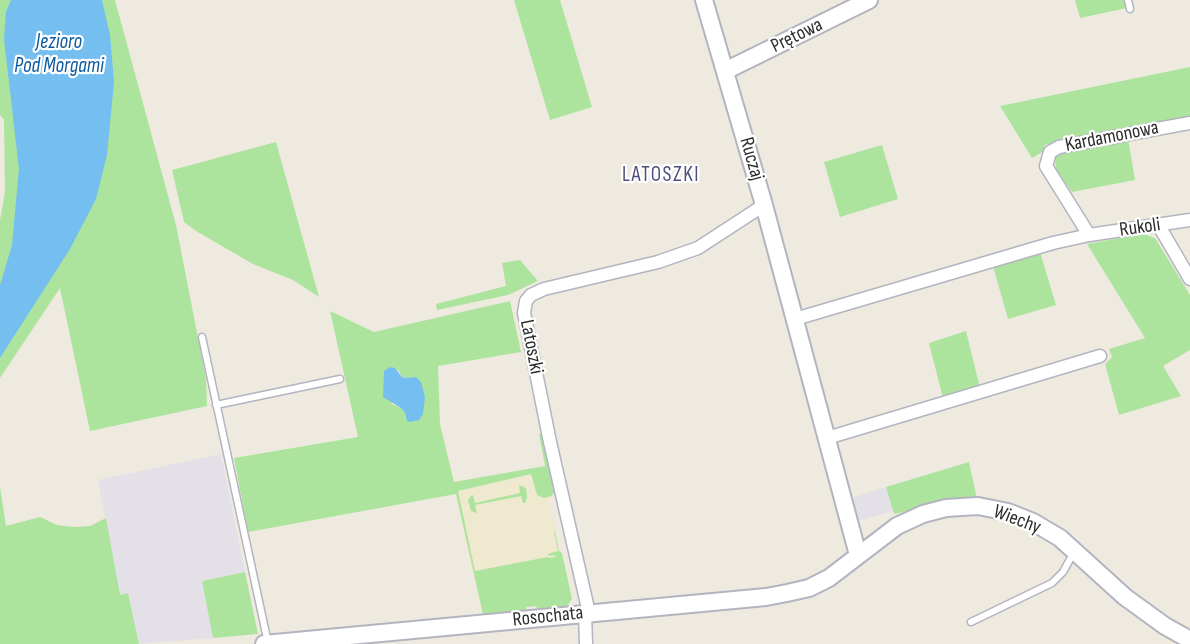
<!DOCTYPE html>
<meta charset="utf-8">
<style>
body{margin:0}
canvas{display:block;background:#eeeae0}
</style>
<canvas width="1190" height="644"></canvas>
<script>
const c = document.querySelector('canvas').getContext('2d');
c.lineJoin = 'round';
function fillPath(path, color) {
  c.fillStyle = color;
  c.fill(path, 'evenodd');
}
function shape(rows) {
  const path = new Path2D();
  for (const r of rows) {
    path.moveTo(r[0], r[1]);
    for (let i = 2; i < r.length; i += 2) path.lineTo(r[i], r[i + 1]);
  }
  return path;
}
function strokePath(path, color, width, dash) {
  c.strokeStyle = color;
  c.lineWidth = width;
  c.lineCap = dash ? 'butt' : 'round';
  c.setLineDash(dash || []);
  c.stroke(path);
}
function label(font, color, halo, rows, align = 'center') {
  c.font = font + ' "Sofia Sans Condensed",sans-serif';
  c.lineWidth = 4.5;
  c.setLineDash([]);
  c.textBaseline = 'middle';
  c.strokeStyle = halo;
  c.fillStyle = color;
  for (const [text, x, y, turn = 0] of rows) {
    c.save();
    c.translate(x, y);
    c.rotate((+turn || 0) * Math.PI / 180);
    c.textAlign = isNaN(turn) ? turn : align;
    if (halo) c.strokeText(text, 0, 0);
    c.fillText(text, 0, 0);
    c.restore();
  }
}
fillPath(shape([
 [221,454,245,572,202,581,213,638,139,644,128,594,120,595,98,480],
 [886,487,893,511,858,521,851,498]
]), '#e3e0e7');
fillPath(shape([
 [545,466,548,495,569,599,481,609,453,482]
]), '#efe9cf');
fillPath(shape([
 [0,0,115,0,176,225,206,379,207,406,90,431,60,288,0,378,0,220,5,192,4,120,0,115],
 [514,0,560,0,592,107,550,120],
 [1075,0,1125,0,1127,8,1080,18],
 [1190,67,1190,117,1044,145,1046,150,1032,158,1000,106],
 [1128,138,1135,180,1072,192,1056,170,1055,158,1059,152],
 [276,142,319,297,293,280,253,264,196,231,184,222,172,170],
 [882,145,898,199,840,217,824,162],
 [1143,234,1155,238,1190,295,1190,350,1163,366,1181,396,1119,415,1105,364,1112,357,1109,349,1145,338,1087,244],
 [1040,252,1056,305,1008,319,993,266],
 [520,260,538,281,508,295,437,310,436,304,506,286,502,263],
 [510,301,521,352,438,366,440,424,454,482,545,466,539,434,542,434,555,491,552,496,544,498,537,495,531,474,458,491,475,571,548,557,549,558,555,557,555,555,549,556,548,554,558,551,554,531,555,531,559,551,562,553,572,599,567,606,537,609,536,606,526,607,526,610,483,614,456,494,248,532,234,458,358,437,330,311,374,332],
 [390,367,399,371,403,378,416,377,406,419,405,413,401,408,392,404,384,371],
 [966,331,980,388,943,398,929,343],
 [969,462,977,499,946,501,895,514,893,511,886,487],
 [519,485,526,488,527,498,525,503,523,503,521,496,475,505,477,513,471,511,468,500,471,496,473,495,475,503,520,493],
 [0,487,6,526,40,517,57,525,74,527,90,526,106,518,120,595,128,593,139,644,0,644],
 [245,572,258,634,213,638,202,581]
]), '#ace49d');
fillPath(shape([
 [11,0,102,0,110,35,114,82,107,155,96,199,70,249,0,358,0,285,12,245,19,169,4,39,6,12],
 [390,367,395,368,403,378,416,377,421,382,425,397,423,414,419,420,410,422,407,421,405,413,401,408,383,397,384,371]
]), '#74bfef');
const lane = shape([
 [1128,0,1130,9],
 [202,337,268,643],
 [216,405,340,379],
 [971,622,1052,583,1063,572,1074,552]
]);
const street = shape([
 [1159,226,1190,279],
 [1089,235,1046,166,1050,152,1059,147,1190,123],
 [795,319,1053,243,1089,235,1190,220],
 [827,438,1100,356],
 [585,613,586,644],
 [589,613,550,442,524,313,526,301,531,295,544,289,658,262,698,248,764,205]
]);
const secondary = shape([
 [704,0,764,205,858,555],
 [725,71,869,0],
 [264,644,766,597,787,593,809,588,829,578,897,526,923,514,946,508,978,506,1008,512,1033,522,1060,538,1125,597,1165,626,1190,640]
]);
strokePath(lane, '#b3b4c0', 9);
strokePath(street, '#b3b4c0', 15);
strokePath(secondary, '#b3b4c0', 20);
strokePath(lane, '#fff', 6);
strokePath(street, '#fff', 12);
strokePath(secondary, '#fff', 16);
label('20px', '#2d2d2d', '#fff', [
 ["Prętowa",797,36,-26],
 ["Kardamonowa",1112,137,-11],
 ["Ruczaj",751,159,74],
 ["Rukoli",1140,228,-8],
 ["Latoszki",531,347,79],
 ["Wiechy",1017,520,21],
 ["Rosochata",548,617,-6]
]);
label('italic 21px', '#0e5ba0', '#fff', [
 ["Jezioro",59,43],
 ["Pod Morgami",59,67]
]);
c.letterSpacing = '1.5px';
label('21px', '#4c4f7e', '#fff', [
 ["LATOSZKI",661,176]
]);
c.letterSpacing = '0px';
</script>
